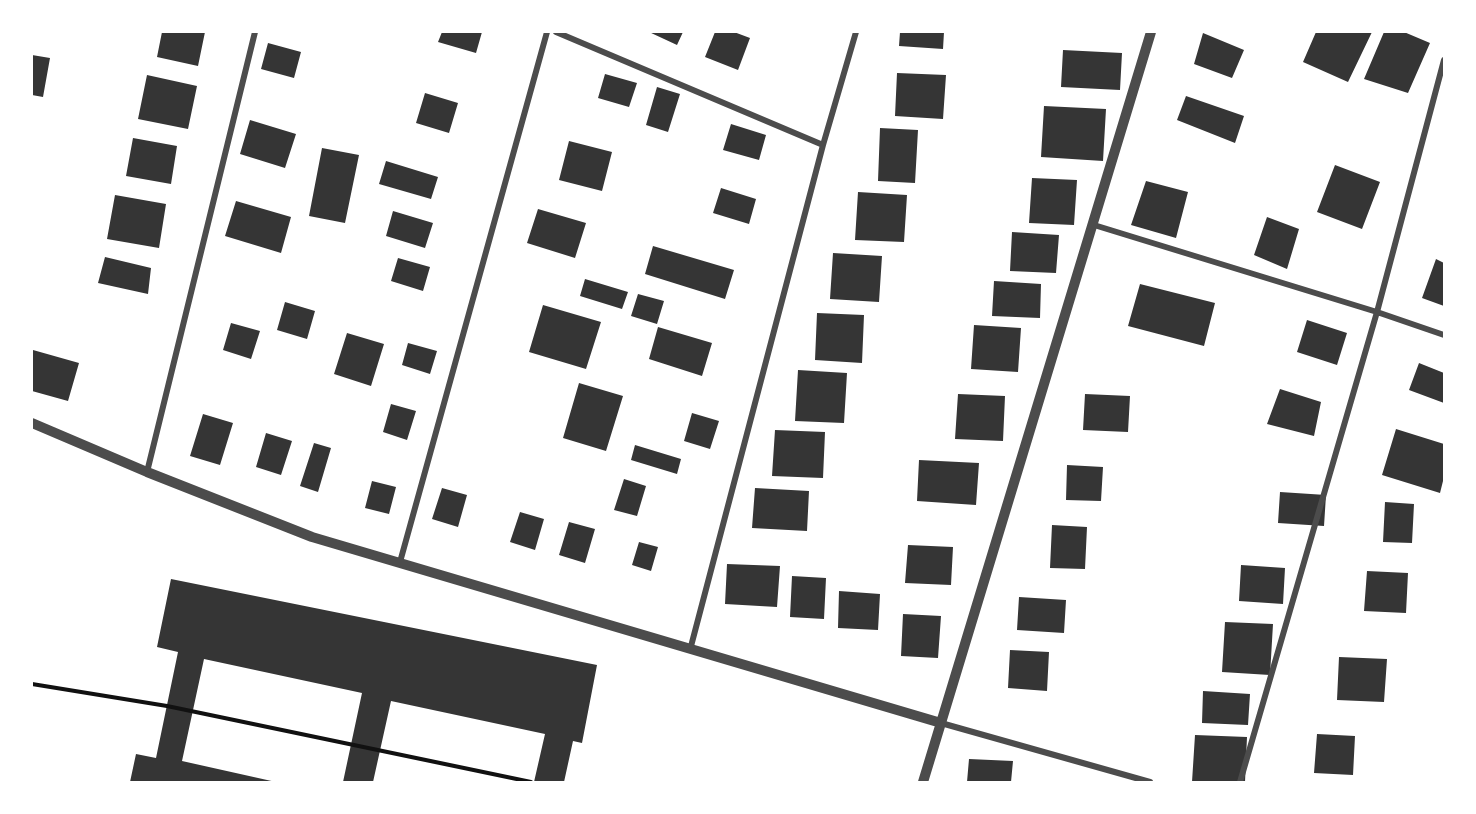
<!DOCTYPE html>
<style>
body{margin:0}
#map{position:relative;width:1476px;height:814px;overflow:hidden;background:#fff;font-family:Manrope,sans-serif}
canvas{display:block}
.frame{position:absolute;inset:0;border:33px solid #fff;pointer-events:none}
</style>
<div id="map">
<canvas width="1476" height="814"></canvas>
<div class="frame"></div>
</div>
<script>
const c = document.querySelector('canvas').getContext('2d');
c.lineJoin = 'round';
function fillPath(path, color) {
  c.fillStyle = color;
  c.fill(path, 'evenodd');
}
function shape(rows) {
  const path = new Path2D();
  for (const r of rows) {
    path.moveTo(r[0], r[1]);
    for (let i = 2; i < r.length; i += 2) path.lineTo(r[i], r[i + 1]);
  }
  return path;
}
function strokePath(path, color, width, dash) {
  c.strokeStyle = color;
  c.lineWidth = width;
  c.lineCap = dash ? 'butt' : 'round';
  c.setLineDash(dash || []);
  c.stroke(path);
}
fillPath(shape([
 [162,32,205,32,198,66,157,57],
 [442,32,482,32,476,53,438,42],
 [649,32,683,32,677,45],
 [715,32,734,32,750,38,738,70,705,57],
 [900,32,944,32,943,49,899,46],
 [1316,32,1372,32,1348,82,1303,62],
 [1384,32,1404,32,1430,43,1408,93,1364,79],
 [1203,33,1244,50,1232,78,1194,64],
 [268,43,301,52,294,78,261,69],
 [1063,50,1122,53,1120,90,1061,87],
 [32,55,50,58,43,97,32,95],
 [897,73,946,75,943,119,895,116],
 [605,74,637,83,629,107,598,98],
 [147,75,197,86,188,129,138,119],
 [657,87,680,94,668,132,646,125],
 [425,93,458,103,449,133,416,123],
 [1186,96,1244,116,1235,143,1177,120],
 [1044,106,1106,109,1103,161,1041,157],
 [250,120,296,134,285,168,240,154],
 [731,124,766,135,759,160,723,150],
 [880,128,918,130,915,183,878,181],
 [133,138,177,146,171,184,126,176],
 [569,141,612,152,602,191,559,180],
 [322,148,359,155,345,223,309,216],
 [386,161,438,177,431,199,379,184],
 [1335,165,1380,182,1362,229,1317,212],
 [1032,178,1077,180,1074,225,1029,223],
 [1146,181,1188,192,1176,238,1131,225],
 [721,188,756,199,749,224,713,213],
 [858,192,907,195,904,242,855,240],
 [115,195,166,204,159,248,107,239],
 [236,201,291,217,281,253,225,236],
 [538,209,586,223,575,258,527,243],
 [393,211,433,223,425,248,386,236],
 [1267,217,1299,229,1287,269,1254,255],
 [1012,232,1059,235,1056,273,1010,271],
 [653,246,734,270,725,299,645,274],
 [833,253,882,256,879,302,830,299],
 [105,257,151,268,148,294,98,283],
 [398,258,430,267,423,291,391,281],
 [1436,259,1444,263,1444,306,1422,298],
 [585,279,628,292,622,309,580,296],
 [994,281,1041,284,1040,318,992,316],
 [1140,284,1215,303,1204,346,1128,326],
 [638,294,664,301,657,324,631,316],
 [285,302,315,311,307,339,277,330],
 [543,305,601,322,586,369,529,352],
 [817,313,864,315,862,363,815,360],
 [1307,320,1347,333,1337,365,1297,352],
 [231,323,260,331,251,359,223,350],
 [974,325,1021,328,1018,372,971,369],
 [658,327,712,343,702,376,649,359],
 [347,333,384,344,371,386,334,374],
 [408,343,437,351,430,374,402,365],
 [33,350,79,363,68,401,32,391],
 [1419,363,1444,373,1444,403,1409,390],
 [798,370,847,373,844,423,795,421],
 [579,383,623,396,606,451,563,438],
 [1280,389,1321,402,1314,436,1267,424],
 [958,394,1005,396,1003,441,955,439],
 [1085,394,1130,396,1128,432,1083,430],
 [391,404,416,411,407,440,383,432],
 [692,413,719,421,710,449,684,441],
 [203,414,233,423,220,465,190,456],
 [1396,429,1444,444,1444,477,1440,493,1382,475],
 [775,430,825,432,823,478,772,476],
 [266,433,292,441,281,475,256,467],
 [314,443,331,448,318,492,300,486],
 [635,445,681,459,677,474,631,460],
 [919,460,979,463,976,505,917,501],
 [1067,465,1103,467,1101,501,1066,500],
 [624,479,646,486,637,516,614,510],
 [372,481,396,487,389,514,365,508],
 [442,488,467,495,458,527,432,519],
 [755,488,809,491,807,531,752,528],
 [1280,492,1326,495,1324,526,1278,523],
 [1385,502,1414,504,1412,543,1383,542],
 [520,512,544,519,535,550,510,542],
 [569,522,595,529,585,563,559,555],
 [1052,525,1087,527,1085,569,1050,568],
 [639,542,658,547,651,571,632,565],
 [908,545,953,547,951,585,905,583],
 [727,564,780,566,777,607,725,604],
 [1241,565,1285,568,1283,604,1239,601],
 [1367,571,1408,573,1406,613,1364,611],
 [792,576,826,578,824,619,790,617],
 [171,579,597,665,582,743,573,741,564,782,534,782,545,734,391,701,373,782,343,782,362,693,204,659,182,761,276,782,130,782,136,754,156,758,178,652,157,647],
 [839,591,880,594,878,630,838,628],
 [1019,597,1066,600,1064,633,1017,630],
 [903,614,941,616,938,658,901,656],
 [1225,622,1273,624,1270,675,1222,672],
 [1010,650,1049,652,1047,691,1008,688],
 [1339,657,1387,659,1384,702,1337,700],
 [1203,691,1250,694,1248,725,1202,723],
 [1317,734,1355,736,1353,775,1314,773],
 [1195,735,1247,737,1245,782,1192,782],
 [969,759,1013,761,1011,782,967,782]
]), '#353535');
strokePath(shape([
 [32,684,167,706,531,782]
]), '#111', 4);
strokePath(shape([
 [556,32,823,145,690,650],
 [823,145,856,32],
 [1094,225,1377,312,1444,335],
 [147,472,255,32],
 [400,562,547,32],
 [941,723,1150,782],
 [1240,782,1377,312,1444,60]
]), '#4c4c4c', 6);
strokePath(shape([
 [32,423,147,472,312,537,941,723],
 [923,782,1151,32]
]), '#4c4c4c', 10);
</script>
